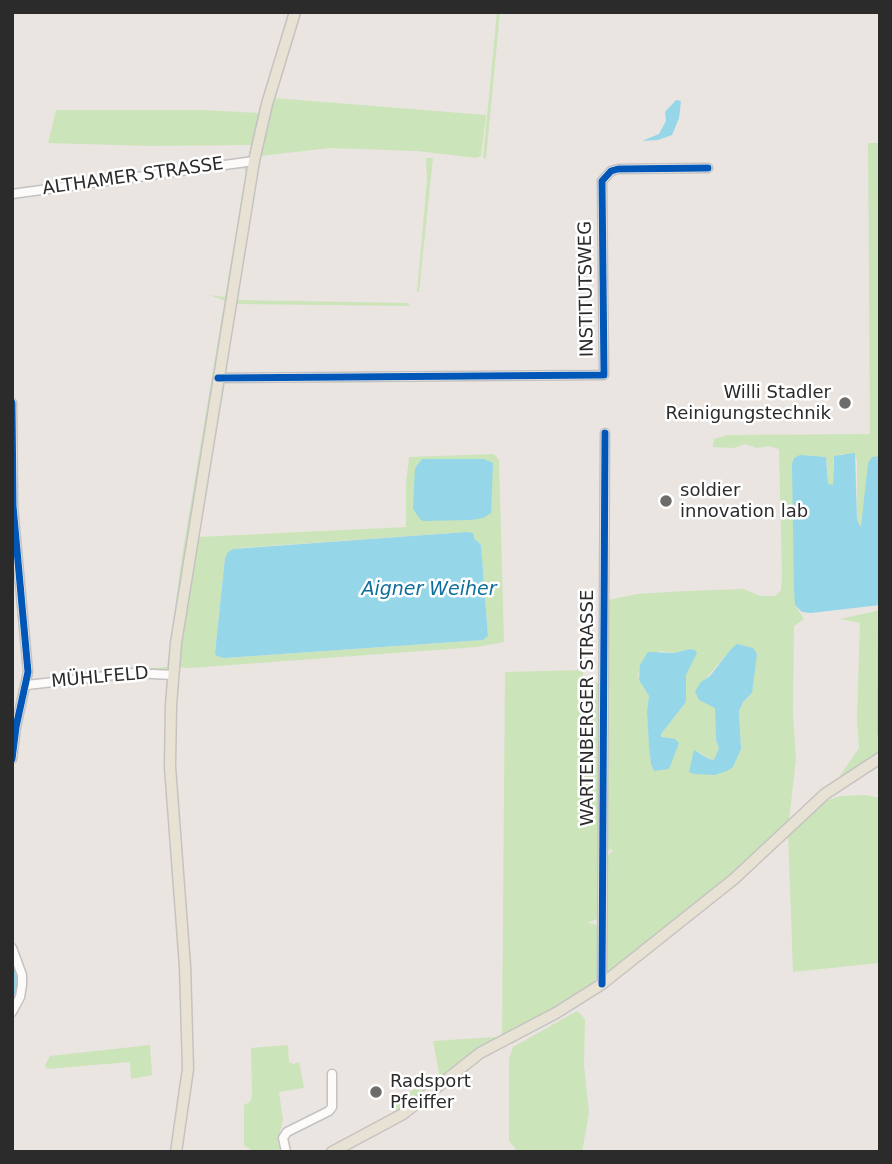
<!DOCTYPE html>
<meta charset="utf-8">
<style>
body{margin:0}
#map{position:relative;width:892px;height:1164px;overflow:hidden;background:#eae5e0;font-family:"DejaVu Sans",sans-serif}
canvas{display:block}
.frame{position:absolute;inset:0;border:14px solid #2b2b2b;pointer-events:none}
</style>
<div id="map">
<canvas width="892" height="1164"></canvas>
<div class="frame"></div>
</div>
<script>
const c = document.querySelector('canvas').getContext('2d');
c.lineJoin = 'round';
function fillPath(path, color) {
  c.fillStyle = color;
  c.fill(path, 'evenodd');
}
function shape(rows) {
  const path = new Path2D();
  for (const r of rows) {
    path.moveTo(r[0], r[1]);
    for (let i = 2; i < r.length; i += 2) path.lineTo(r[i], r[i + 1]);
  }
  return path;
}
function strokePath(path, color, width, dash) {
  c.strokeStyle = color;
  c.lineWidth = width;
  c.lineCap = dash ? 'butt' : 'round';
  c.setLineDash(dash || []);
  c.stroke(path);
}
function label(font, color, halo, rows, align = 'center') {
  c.font = font + ' "DejaVu Sans",sans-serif';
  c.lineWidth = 5;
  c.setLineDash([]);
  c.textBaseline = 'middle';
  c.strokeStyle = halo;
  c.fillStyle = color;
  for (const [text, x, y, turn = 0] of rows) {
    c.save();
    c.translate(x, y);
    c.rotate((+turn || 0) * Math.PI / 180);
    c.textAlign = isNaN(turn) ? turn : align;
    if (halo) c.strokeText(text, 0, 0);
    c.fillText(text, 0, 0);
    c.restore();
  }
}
fillPath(shape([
 [289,12,292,12,251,156,252,145,151,146,48,143,56,110,205,110,258,113],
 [298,12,301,12,274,98,486,115,481,156,476,158,417,151,330,148,260,156,263,132],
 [497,12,500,12,486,159,483,158],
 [868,143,880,143,880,456,872,458,862,527,857,520,857,459,840,454,833,461,833,485,828,485,827,462,822,455,795,605,804,619,794,626,793,713,796,759,789,821,742,867,609,972,605,970,606,858,613,850,606,849,608,600,637,594,686,591,744,589,760,596,775,596,781,590,782,576,779,449,768,446,757,448,745,444,734,448,713,447,714,439,728,435,870,434],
 [690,649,686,675,686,702,661,734,661,737,665,739,675,739,651,764,647,712,649,696,639,680,638,674,660,651,674,653],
 [731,649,752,693,743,702,739,711,741,749,733,766,689,772,699,752,709,759,714,760,718,755,719,748,716,740,715,707,699,700,699,687],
 [426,158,433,158,419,292,417,292,427,181],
 [259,164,236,300,409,303,409,306,236,304,225,374,256,167],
 [244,165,248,168,227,299,225,301,210,295,225,297,246,171,240,166],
 [224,304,226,308,216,369,213,372,216,373,171,671,41,680,94,672,167,667,182,556],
 [408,380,410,382,225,383,198,537,406,527,406,484,409,457,494,454,499,460,504,642,477,647,190,668,178,667,179,647,220,385,223,382],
 [467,532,481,545,488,636,483,640,224,658,215,653,225,558,240,548],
 [880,610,880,753,837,780,859,748,857,719,860,623,840,619],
 [583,670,583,683,602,683,599,918,587,923,595,924,598,928,599,973,592,986,502,1036,505,672],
 [865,795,880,798,879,963,793,972,788,833,818,803,841,796],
 [577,1011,585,1019,584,1065,589,1113,582,1152,518,1152,509,1141,509,1059,513,1047],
 [495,1037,495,1041,403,1111,392,1109,394,1095,402,1097,439,1073,433,1041],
 [150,1045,152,1075,131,1079,130,1062,47,1069,45,1065,50,1056],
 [288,1045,289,1062,294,1064,299,1062,304,1088,279,1092,283,1120,278,1140,280,1152,251,1152,249,1148,244,1146,244,1105,250,1102,252,1096,251,1048]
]), '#cce4ba');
fillPath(shape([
 [676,100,681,101,679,118,672,135,658,140,642,141,659,134,666,121,665,112],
 [855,453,857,520,861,527,868,463,872,457,880,456,880,605,811,613,802,612,795,605,794,591,792,464,794,458,800,455,826,457,828,484,833,485,834,456],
 [422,459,484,459,493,463,491,513,483,518,471,520,423,521,420,519,413,509,415,468],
 [467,532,473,533,474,538,481,545,488,636,483,640,224,658,217,656,215,653,225,558,228,552,233,549],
 [878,618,880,618,880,734,877,735],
 [737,644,753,648,757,654,752,693,743,702,739,711,741,749,733,767,727,771,715,775,694,774,689,772,694,750,709,759,714,760,719,748,716,740,715,708,699,700,695,691,701,682,710,676,731,649],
 [690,649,695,650,697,653,686,675,686,702,661,734,661,737,675,739,679,743,669,769,654,771,651,764,649,746,647,712,649,696,639,680,640,665,648,652,674,653]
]), '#95d6e9');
strokePath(shape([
 [12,969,15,984,12,993]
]), '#95d6e9', 6);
const minor = shape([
 [12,194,254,161],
 [471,376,604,375,602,181,611,171,618,169,708,168],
 [218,378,469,376],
 [12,403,13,506,28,672,16,727,12,759],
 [27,685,133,673,173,675],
 [12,948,22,975,22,985,20,997,12,1012],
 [602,984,605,433],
 [286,1152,283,1138,287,1132,329,1111,332,1107,332,1074]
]);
const major = shape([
 [176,1152,188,1069,185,966,170,767,171,705,176,643,254,161,267,104,295,12],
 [332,1152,403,1114,480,1053,556,1013,602,984,734,879,825,794,880,758]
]);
strokePath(minor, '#c3c1c1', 11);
strokePath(major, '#c5c3c1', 13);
strokePath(minor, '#fcfbfa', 8);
strokePath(major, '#e7e2d4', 10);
strokePath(shape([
 [218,378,604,375,602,181,611,171,618,169,708,168],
 [12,403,13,506,28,672,16,727,12,759],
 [602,984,605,433]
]), '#0057b8', 7);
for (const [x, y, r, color] of [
 [845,403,7,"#6e6c6a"],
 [666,501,7,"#6e6c6a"],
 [376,1092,7,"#6e6c6a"]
]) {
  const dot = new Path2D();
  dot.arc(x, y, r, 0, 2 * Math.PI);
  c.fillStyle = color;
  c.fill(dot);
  strokePath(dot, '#fff', 2.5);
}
label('18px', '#2b2b2b', '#fff', [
 ["ALTHAMER STRASSE",133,177,-8],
 ["INSTITUTSWEG",587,289,-91],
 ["MÜHLFELD",100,678,-5],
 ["WARTENBERGER STRASSE",588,708,-90]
]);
label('18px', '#2b2b2b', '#fff', [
 ["Willi Stadler",831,393,"right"],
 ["Reinigungstechnik",831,414,"right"],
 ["soldier",680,491],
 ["innovation lab",680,512],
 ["Radsport",390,1082],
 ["Pfeiffer",390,1103]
], 'left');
label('italic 19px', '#0f6e9b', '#fff', [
 ["Aigner Weiher",429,590]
]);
</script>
